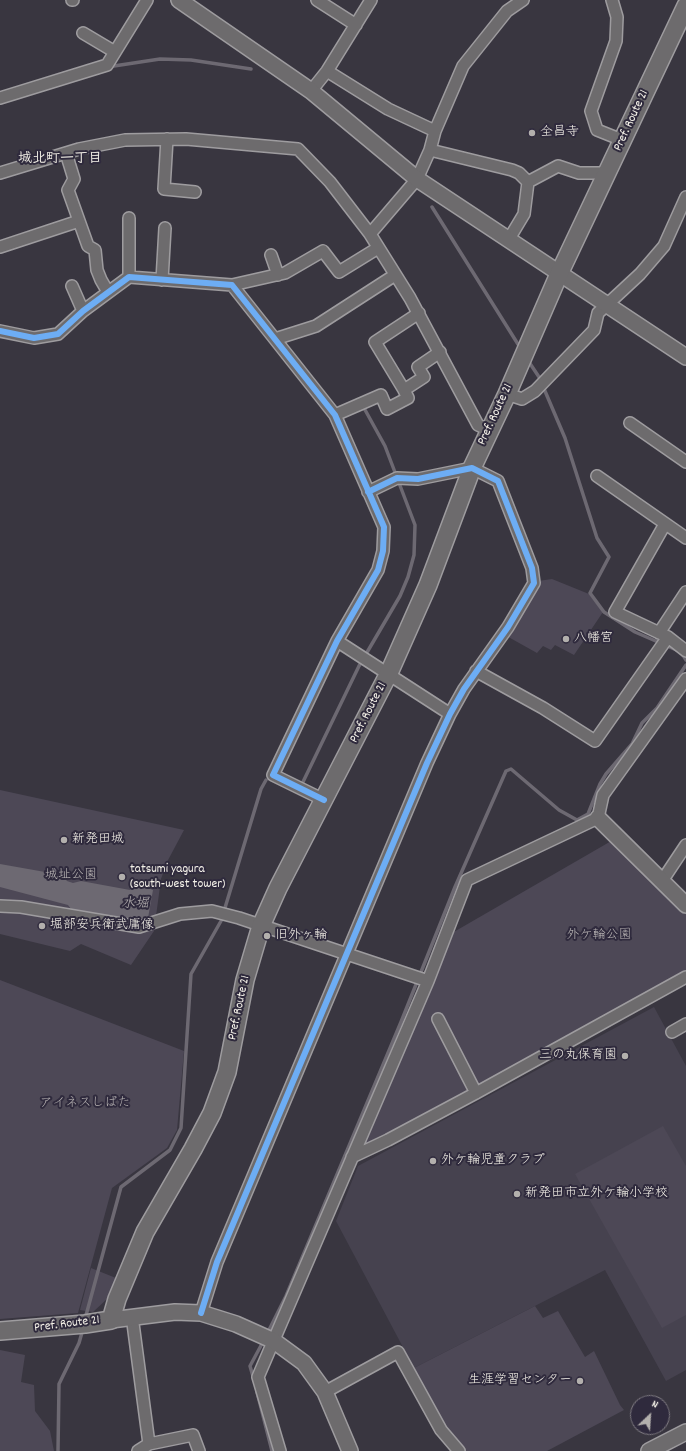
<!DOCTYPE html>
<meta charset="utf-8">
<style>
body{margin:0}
#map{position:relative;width:686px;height:1451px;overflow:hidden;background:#393640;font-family:Dekko,sans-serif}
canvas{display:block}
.north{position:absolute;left:630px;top:1395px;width:40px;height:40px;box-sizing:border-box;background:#2f2a3d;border:1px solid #7e7a81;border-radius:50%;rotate:25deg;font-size:11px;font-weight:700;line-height:16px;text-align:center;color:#f4f1e8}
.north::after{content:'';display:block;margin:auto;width:14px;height:18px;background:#b3b0ad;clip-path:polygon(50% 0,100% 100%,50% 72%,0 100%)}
</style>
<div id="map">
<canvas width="686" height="1451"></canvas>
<div class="north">N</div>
</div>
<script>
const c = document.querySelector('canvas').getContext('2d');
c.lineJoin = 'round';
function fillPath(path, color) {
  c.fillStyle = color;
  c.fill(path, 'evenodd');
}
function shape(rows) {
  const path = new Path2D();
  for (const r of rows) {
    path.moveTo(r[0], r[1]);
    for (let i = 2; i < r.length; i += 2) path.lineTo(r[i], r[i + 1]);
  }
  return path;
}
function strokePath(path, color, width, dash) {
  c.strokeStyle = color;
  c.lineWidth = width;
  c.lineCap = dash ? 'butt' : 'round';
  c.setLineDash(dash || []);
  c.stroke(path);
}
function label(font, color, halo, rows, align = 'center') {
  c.font = font + ' Dekko,"Klee One",sans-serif';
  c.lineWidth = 4;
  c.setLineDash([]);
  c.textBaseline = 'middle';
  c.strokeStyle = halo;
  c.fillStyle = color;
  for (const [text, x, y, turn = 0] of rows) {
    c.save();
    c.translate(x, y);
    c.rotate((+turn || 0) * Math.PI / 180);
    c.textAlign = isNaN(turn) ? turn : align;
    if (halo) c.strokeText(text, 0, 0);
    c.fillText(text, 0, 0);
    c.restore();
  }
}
fillPath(shape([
 [654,1007,686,1066,686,1370,666,1381,605,1270,414,1368,336,1221,358,1166]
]), '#46424f');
fillPath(shape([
 [552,579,589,594,603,612,574,655,555,645,551,650,543,646,537,653,503,634,538,581],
 [0,790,184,830,167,862,161,879,154,931,131,965,81,944,70,951,0,934],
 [613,840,686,912,686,977,368,1145,364,1144,452,933],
 [0,980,184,1051,177,1130,167,1148,112,1188,78,1313,0,1319],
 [663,1126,686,1166,686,1315,662,1328,575,1174],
 [91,1268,116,1278,107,1299,93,1312,80,1310],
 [535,1306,543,1318,558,1311,585,1357,594,1351,620,1405,624,1410,547,1451,464,1451,445,1430,414,1368],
 [0,1350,25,1355,21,1382,34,1385,35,1411,50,1431,54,1451,0,1451]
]), '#4d4856');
fillPath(shape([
 [0,864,62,875,67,881,73,883,81,881,130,890,132,882,153,890,148,918,137,921,126,920,71,909,68,905,0,887]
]), '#6d6972');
strokePath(shape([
 [114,66,160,59,191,60,251,69],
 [432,207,521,349],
 [527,359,539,377,565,438,597,538,609,557,590,593,604,612,635,632,681,652,686,660],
 [302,784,359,666,400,596,408,577,414,555,415,525,385,446,364,408],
 [85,1319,121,1187,170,1150,181,1128,191,974,221,921,261,789,266,780],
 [267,1334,286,1296,401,1022,455,887,506,771,511,769,559,810,577,820,588,814,600,784,606,774,632,744,642,723,657,708,686,665],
 [254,1380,250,1366,264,1340],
 [257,1392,272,1451],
 [58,1451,59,1384,79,1343,83,1329]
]), '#6d6972', 3.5);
const street = shape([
 [72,0,73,0],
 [317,0,356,25],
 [612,0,617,17,616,41,591,111,597,130,622,140],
 [83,33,115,52],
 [327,71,388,109,435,131],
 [311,91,327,71,371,0],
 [0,98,107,65,147,0],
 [167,139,164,189,195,192],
 [430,150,512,170,519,173,528,182,524,214,509,239],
 [66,153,74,179,68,190,88,246,95,250,97,270,101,280,108,292],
 [0,173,79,149,125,140,186,139,298,149,330,182,370,234,410,298,478,425,489,430],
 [528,182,558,166,579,173,607,173],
 [129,218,129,277],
 [370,234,417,179,430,150,435,131,463,66,507,11,523,0],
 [0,247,79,221],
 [271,255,278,275],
 [162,280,165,228],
 [232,285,285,273,323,251,339,272,378,248],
 [72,286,83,311],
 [0,331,34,338,58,334,83,311,129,277,232,285,335,415,384,527,383,551,378,570,337,641,273,775,324,800],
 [275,339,316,326,395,275],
 [404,390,375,342,419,313],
 [507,394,522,399,535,391,594,330,598,313,640,274,664,246,686,197],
 [335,415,381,395,387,409,408,398,404,390,424,377,418,367,440,352],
 [630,423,686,462],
 [597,476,686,538],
 [665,524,615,612,668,637,686,651],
 [659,633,686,592],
 [337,641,450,714],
 [476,671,543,708,595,741,668,637],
 [662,881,686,845],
 [0,906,21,907,139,927,180,914,212,911,239,918,428,981],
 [438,1019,476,1093],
 [672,1032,686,1024],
 [352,1157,388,1140,476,1093,686,977],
 [201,1313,217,1262,427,763,450,714,464,689,508,627,534,583,532,568,498,481,472,468,418,479,397,478,368,492],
 [132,1316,149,1444],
 [325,1392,398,1352,441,1430,459,1451],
 [138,1451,149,1444,193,1435,199,1451],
 [280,1451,258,1377,428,981,467,880,598,818,603,795,686,679]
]);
const secondary = shape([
 [179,0,311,91,417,179,686,357],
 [598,818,686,905],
 [111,1320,175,1312,201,1313,236,1324,274,1341,304,1363,325,1392,350,1451],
 [649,1451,686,1432]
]);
const primary = shape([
 [0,1331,85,1324,111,1320,117,1299,145,1232,193,1149,212,1113,227,1072,245,980,261,926,278,888,389,673,428,585,472,468,507,394,559,274,686,6]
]);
strokePath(street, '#9e9c9f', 14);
strokePath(secondary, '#9e9c9f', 18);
strokePath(primary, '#9e9c9f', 20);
strokePath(street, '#6d6b6d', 11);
strokePath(secondary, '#6d6b6d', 15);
strokePath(primary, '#6d6b6d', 17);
strokePath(shape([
 [0,331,34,338,58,334,83,311,129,277,232,285,335,415,384,527,383,551,378,570,337,641,273,775,324,800],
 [201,1313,217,1262,427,763,450,714,464,689,508,627,534,583,532,568,498,481,472,468,418,479,397,478,368,492]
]), '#6dadf4', 6);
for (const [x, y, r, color] of [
 [532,133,4,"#b3b0ad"],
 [566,639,4,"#b3b0ad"],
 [64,840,4,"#b3b0ad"],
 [122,877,4,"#b3b0ad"],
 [42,926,4,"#b3b0ad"],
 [267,936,4,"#b3b0ad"],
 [625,1056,4,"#b3b0ad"],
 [433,1161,4,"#b3b0ad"],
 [517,1194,4,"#b3b0ad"],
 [580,1381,4,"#b3b0ad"]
]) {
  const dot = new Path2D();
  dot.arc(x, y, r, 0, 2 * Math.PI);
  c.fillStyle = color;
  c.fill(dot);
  strokePath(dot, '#2f2a3d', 1.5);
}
label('13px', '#f4f1e8', '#2f2a3d', [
 ["Pref. Route 21",632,121,-65],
 ["Pref. Route 21",496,415,-65],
 ["Pref. Route 21",369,713,-63],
 ["Pref. Route 21",240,1008,-78],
 ["Pref. Route 21",67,1325,-7]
]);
label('13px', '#f4f1e8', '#2f2a3d', [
 ["全昌寺",540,133],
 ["八幡宮",574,639],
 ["新発田城",72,840],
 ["tatsumi yagura",130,870],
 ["(south-west tower)",130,885],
 ["堀部安兵衛武庸像",50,926],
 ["旧外ヶ輪",275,936],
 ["三の丸保育園",617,1056,"right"],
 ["外ケ輪児童クラブ",441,1161],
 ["新発田市立外ケ輪小学校",525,1194],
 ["生涯学習センター",572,1381,"right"]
], 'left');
label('13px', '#bbb7b6', '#2f2a3d', [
 ["城址公園",71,876],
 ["外ケ輪公園",599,936],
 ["アイネスしばた",85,1104]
]);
label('bold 14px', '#f4f1e8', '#2f2a3d', [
 ["城北町一丁目",60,160]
]);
label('italic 14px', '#bab6b5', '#2f2a3d', [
 ["水堀",135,905]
]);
</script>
